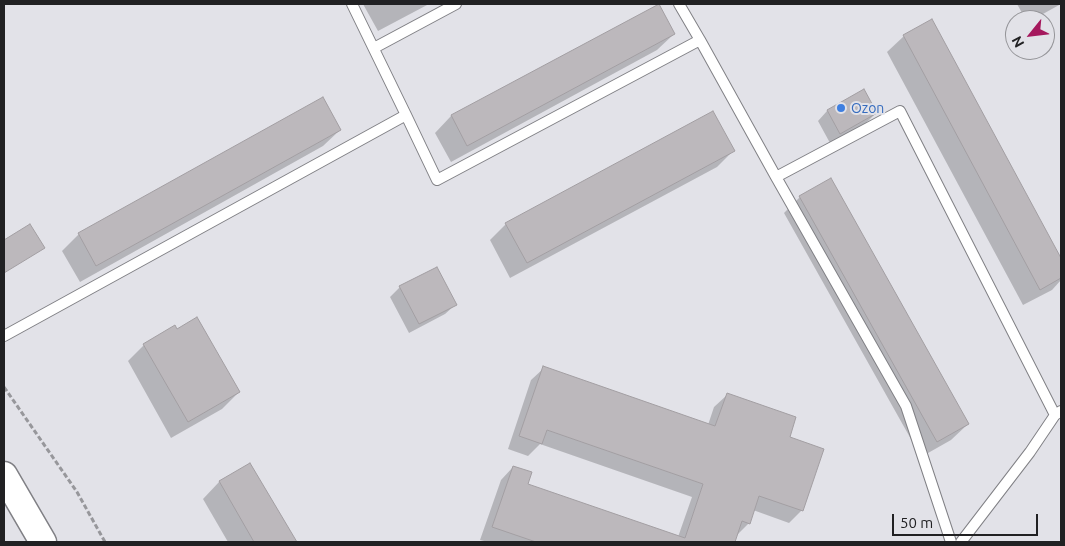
<!DOCTYPE html>
<style>
body{margin:0}
#map{position:relative;width:1065px;height:546px;overflow:hidden;background:#e2e2e8;font-family:Ubuntu,sans-serif}
canvas{display:block}
.frame{position:absolute;inset:0;border:5px solid #212123;pointer-events:none}
.north{position:absolute;left:1005px;top:10px;width:50px;height:50px;box-sizing:border-box;background:#e2e2e8;border:1px solid #959599;border-radius:50%;rotate:241deg;font-size:14px;font-weight:700;line-height:20px;text-align:center;color:#212123}
.north::after{content:'';display:block;margin:auto;width:18px;height:22px;background:#a5185d;clip-path:polygon(50% 0,100% 100%,50% 72%,0 100%)}
.scale{position:absolute;left:892px;top:514px;width:146px;height:22px;box-sizing:border-box;border:2px solid #212123;border-top:0;padding-left:6px;font-size:15px;line-height:18px;white-space:nowrap;color:#212123;-webkit-text-stroke:4px #e2e2e8;paint-order:stroke}
</style>
<div id="map">
<canvas width="1065" height="546"></canvas>
<div class="frame"></div>
<div class="north">N</div>
<div class="scale">50 m</div>
</div>
<script>
const c = document.querySelector('canvas').getContext('2d');
c.lineJoin = 'round';
function fillPath(path, color) {
  c.fillStyle = color;
  c.fill(path, 'evenodd');
}
function shape(rows) {
  const path = new Path2D();
  for (const r of rows) {
    path.moveTo(r[0], r[1]);
    for (let i = 2; i < r.length; i += 2) path.lineTo(r[i], r[i + 1]);
  }
  return path;
}
function strokePath(path, color, width, dash) {
  c.strokeStyle = color;
  c.lineWidth = width;
  c.lineCap = dash ? 'butt' : 'round';
  c.setLineDash(dash || []);
  c.stroke(path);
}
function label(font, color, halo, rows, align = 'center') {
  c.font = font + ' Ubuntu,sans-serif';
  c.lineWidth = 4;
  c.setLineDash([]);
  c.textBaseline = 'middle';
  c.strokeStyle = halo;
  c.fillStyle = color;
  for (const [text, x, y, turn = 0] of rows) {
    c.save();
    c.translate(x, y);
    c.rotate((+turn || 0) * Math.PI / 180);
    c.textAlign = isNaN(turn) ? turn : align;
    if (halo) c.strokeText(text, 0, 0);
    c.fillText(text, 0, 0);
    c.restore();
  }
}
fillPath(shape([
 [363,4,429,4,378,31],
 [1017,4,1061,4,1032,20,1026,20],
 [658,5,674,34,657,50,451,162,435,133,451,116],
 [932,21,1061,260,1061,280,1052,290,1023,305,887,52,904,36],
 [864,91,876,113,866,123,830,143,818,121,827,111],
 [340,130,323,146,80,282,62,251,79,234],
 [733,151,717,167,510,278,490,240,506,224],
 [800,197,968,424,951,440,921,457,784,213],
 [400,287,455,305,445,314,409,333,390,297],
 [144,345,239,392,222,409,171,438,128,361],
 [544,368,708,425,714,407,727,395,788,438,802,510,789,523,753,510,749,523,736,536,734,542,488,542,480,540,501,480,513,467,527,485,678,537,692,497,540,444,528,456,508,449,531,380],
 [250,465,295,542,228,542,203,499,219,482]
]), '#0003');
const building = shape([
 [659,4,675,34,467,146,451,115,659,4],
 [932,19,1061,258,1061,278,1040,290,903,35,932,19],
 [864,89,877,113,840,134,827,110,864,89],
 [323,97,341,130,96,266,78,233,323,97],
 [713,111,735,151,527,263,505,223,713,111],
 [831,178,969,424,937,442,799,196,831,178],
 [30,224,45,248,4,273,4,240,30,224],
 [437,267,457,305,419,324,399,286,437,267],
 [197,317,240,392,188,422,143,344,175,325,177,329,197,317],
 [543,366,715,426,727,393,796,417,790,437,824,449,803,511,759,496,750,524,742,521,735,542,536,542,492,527,513,466,532,472,528,484,685,538,703,484,547,430,542,444,519,436,543,366],
 [250,463,297,542,254,542,219,481,250,463]
]);
fillPath(building, '#bcb8bc');
strokePath(building, '#a29ea2', 1);
const service = shape([
 [352,4,406,115],
 [679,4,700,40],
 [374,48,456,4],
 [776,177,906,406,951,542],
 [4,336,406,115,437,180,700,40,776,177,900,111,1055,415,1061,411],
 [961,542,1030,452,1055,415]
]);
const secondary = shape([
 [4,475,43,542]
]);
strokePath(service, '#808085', 12);
strokePath(secondary, '#808085', 29);
strokePath(shape([
 [4,387,77,492,105,542]
]), '#97979b', 3, [5, 2.5]);
strokePath(service, '#fff', 10);
strokePath(secondary, '#fff', 26);
for (const [x, y, r, color] of [
 [841,108,5,"#3f7fe0"]
]) {
  const dot = new Path2D();
  dot.arc(x, y, r, 0, 2 * Math.PI);
  c.fillStyle = color;
  c.fill(dot);
  strokePath(dot, '#e2e2e8', 2);
}
label('14px', '#366cbe', '#e2e2e8', [
 ["Ozon",851,108]
], 'left');
</script>
